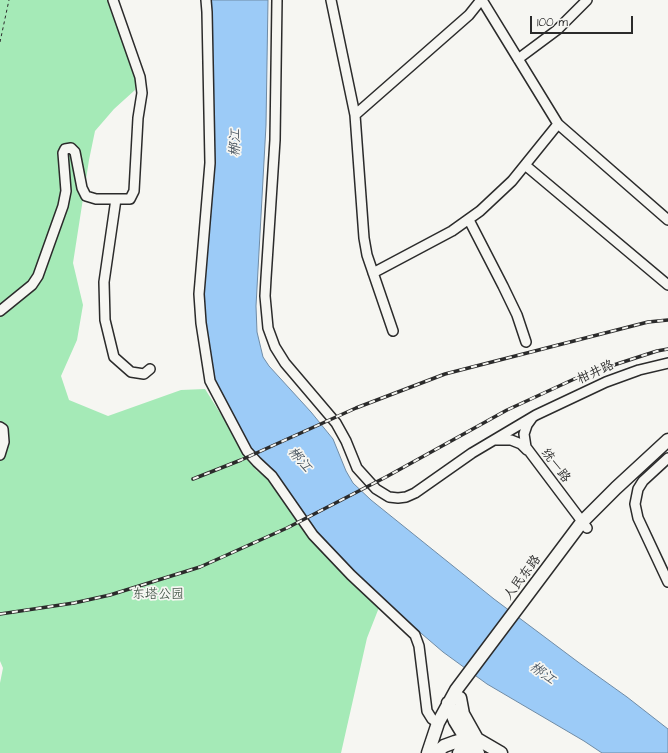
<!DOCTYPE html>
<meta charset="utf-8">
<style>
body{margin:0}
#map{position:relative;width:668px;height:753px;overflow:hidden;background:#f6f6f2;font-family:"Architects Daughter",sans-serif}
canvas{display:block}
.scale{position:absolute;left:530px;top:16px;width:103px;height:18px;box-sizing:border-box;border:2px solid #2b2b2b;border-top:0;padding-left:5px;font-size:12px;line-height:14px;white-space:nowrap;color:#2b2b2b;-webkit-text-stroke:3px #f6f6f2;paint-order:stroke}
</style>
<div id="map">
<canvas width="668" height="753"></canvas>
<div class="scale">100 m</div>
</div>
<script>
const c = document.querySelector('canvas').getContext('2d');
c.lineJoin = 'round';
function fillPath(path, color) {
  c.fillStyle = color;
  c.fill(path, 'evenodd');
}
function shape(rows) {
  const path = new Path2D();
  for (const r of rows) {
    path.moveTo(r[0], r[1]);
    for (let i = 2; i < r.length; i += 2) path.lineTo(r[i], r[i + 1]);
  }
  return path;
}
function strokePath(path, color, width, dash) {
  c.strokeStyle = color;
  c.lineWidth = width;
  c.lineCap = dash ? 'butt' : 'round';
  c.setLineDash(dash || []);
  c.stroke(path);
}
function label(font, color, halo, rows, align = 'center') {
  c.font = font + ' "Architects Daughter","LXGW WenKai TC",sans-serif';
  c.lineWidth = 3.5;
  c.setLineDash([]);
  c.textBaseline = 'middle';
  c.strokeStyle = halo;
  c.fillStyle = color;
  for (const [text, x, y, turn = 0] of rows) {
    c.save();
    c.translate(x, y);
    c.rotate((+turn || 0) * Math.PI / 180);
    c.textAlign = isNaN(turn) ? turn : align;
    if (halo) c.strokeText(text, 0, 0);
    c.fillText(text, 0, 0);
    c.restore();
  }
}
fillPath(shape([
 [0,0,111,0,137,79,135,90,114,109,95,131,89,160,73,263,83,305,77,340,61,376,69,400,108,416,181,390,205,389,256,470,267,478,380,605,367,638,341,753,0,753,0,683,3,668,0,661]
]), '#a5eab7');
const water = shape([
 [211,0,268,0,266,125,256,306,257,332,263,357,269,366,311,412,333,439,346,471,353,483,371,500,494,599,578,662,627,697,668,729,668,753,602,753,584,741,487,684,443,652,373,592,332,553,272,469,261,462,246,445,216,386,206,331,202,294,215,165,211,0]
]);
fillPath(water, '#9ccbf7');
strokePath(water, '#6f8ba5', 1);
const minor = shape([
 [206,0,207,12,210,163,199,294,201,323,210,381,247,451,257,462,272,476,313,535,351,575,415,635,419,646,427,711,432,719,438,723],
 [277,0,275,140,266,278,265,296,268,328,275,347,285,363,336,423,346,441,357,468,376,489,389,497,398,498,406,497,415,493,472,453,536,415,606,382,639,370,668,363],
 [331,0,355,115,364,238,367,255,393,331],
 [482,0,558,124,668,220],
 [518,59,557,30,587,0],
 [355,115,469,15,481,0],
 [525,165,668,285],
 [116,199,104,282,105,320,114,357,131,372,144,374,150,369],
 [469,220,503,286,517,315,526,342],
 [373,273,452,231,480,211,512,181,558,124],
 [0,311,32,285,38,276,63,206,66,191,63,153,65,149,71,148,75,152,82,188,86,196,96,199,130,199,134,191,138,118,142,93,140,77,113,0],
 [532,418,527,425,524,434,526,447,587,528],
 [0,427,3,429,4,442,0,455],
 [496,440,511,440,521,444,527,450],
 [668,458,643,481,638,489,635,504,638,518,668,582]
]);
const major = shape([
 [460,698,463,714,477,739,501,753],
 [448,703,455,721,472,749],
 [428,753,438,723,456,690,582,522,616,488,668,440],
 [436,753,444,746,455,742,465,739,472,739],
 [459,753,472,749,478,753]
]);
strokePath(minor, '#2b2b2b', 12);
strokePath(major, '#2b2b2b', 15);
strokePath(shape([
 [0,42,9,0]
]), '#2b2b2b', 1, [3, 3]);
strokePath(minor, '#f6f6f2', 9);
strokePath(major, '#f6f6f2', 12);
const rail = shape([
 [193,479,241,460,356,408,445,374,648,322,668,320],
 [0,614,74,603,110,595,200,567,287,528,386,477,507,410,583,375,657,351,668,349]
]);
strokePath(rail, '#2b2b2b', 3.5);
strokePath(rail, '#f6f6f2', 2, [6]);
label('13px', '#2b2b2b', '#f6f6f2', [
 ["柑井路",596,373,-24],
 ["统一路",555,466,53],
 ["人民东路",523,578,-53]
]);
label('13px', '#4a5b4e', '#f6f6f2', [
 ["东塔公园",158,595]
]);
label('italic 14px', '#47535e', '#f6f6f2', [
 ["郴江",236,143,-88],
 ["郴江",299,460,50],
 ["郴江",542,674,37]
]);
</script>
